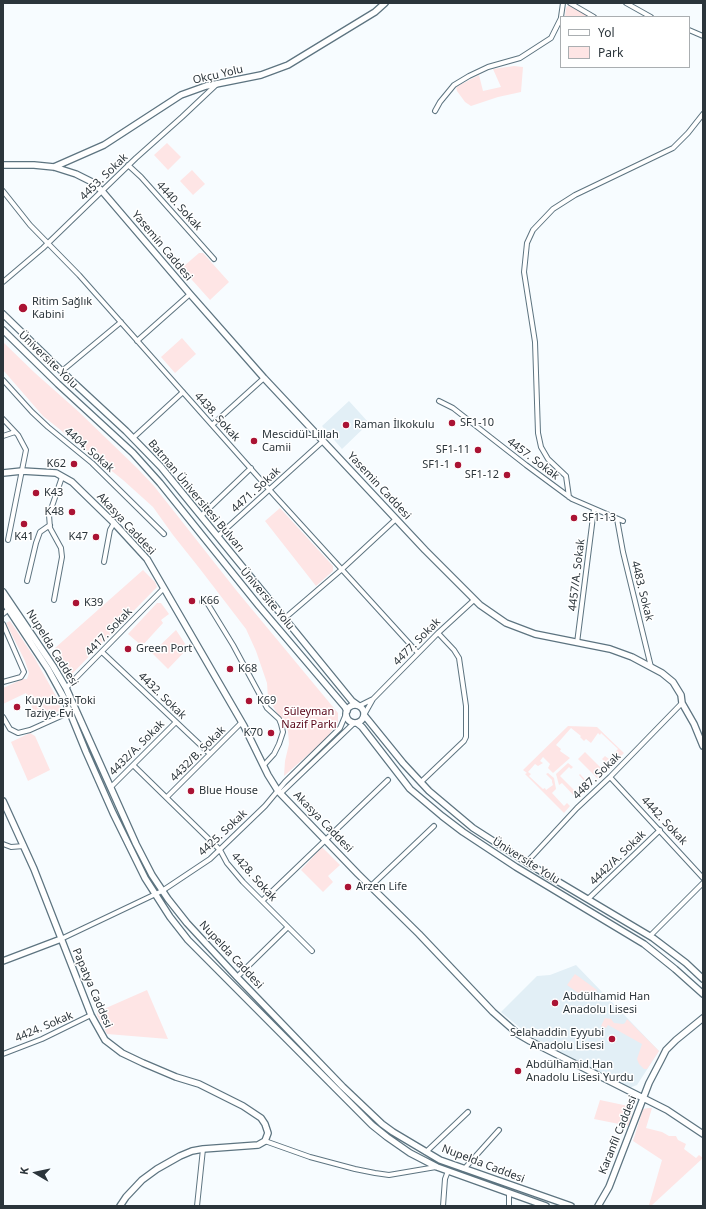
<!DOCTYPE html>
<meta charset="utf-8">
<style>
body{margin:0}
#map{position:relative;width:706px;height:1209px;overflow:hidden;background:#f7fcff;font-family:"Noto Sans",sans-serif}
canvas{display:block}
.frame{position:absolute;inset:0;border:4px solid #2b353b;pointer-events:none}
.legend{position:absolute;left:560px;top:16px;width:130px;height:52px;box-sizing:border-box;background:#fff;border:1px solid #aaaeb1;margin:0;padding:5px 7px;list-style:none;font-size:12px;color:#2b353b}
.legend li{display:flex;align-items:center;gap:8px;height:20px}
.legend b{width:20px;border:1px solid #aaaeb1}
.north{position:absolute;left:16px;top:1153px;width:40px;height:40px;-webkit-text-stroke:3px #fff;paint-order:stroke;rotate:279deg;font-size:11px;font-weight:700;line-height:16px;text-align:center;color:#2b353b}
.north::after{content:'';display:block;margin:auto;width:14px;height:18px;background:#2b353b;clip-path:polygon(50% 0,100% 100%,50% 72%,0 100%)}
</style>
<div id="map">
<canvas width="706" height="1209"></canvas>
<div class="frame"></div>
<ul class="legend">
<li><b style="height:5px;background:#fff"></b>Yol</li>
<li><b style="height:11px;background:#fee5e5"></b>Park</li>
</ul>
<div class="north">K</div>
</div>
<script>
const c = document.querySelector('canvas').getContext('2d');
c.lineJoin = 'round';
function fillPath(path, color) {
  c.fillStyle = color;
  c.fill(path, 'evenodd');
}
function shape(rows) {
  const path = new Path2D();
  for (const r of rows) {
    if (r.length === 3) {
      path.moveTo(r[0] + r[2], r[1]);
      path.arc(r[0], r[1], r[2], 0, 2 * Math.PI);
      continue;
    }
    path.moveTo(r[0], r[1]);
    for (let i = 2; i < r.length; i += 2) path.lineTo(r[i], r[i + 1]);
  }
  return path;
}
function strokePath(path, color, width, dash) {
  c.strokeStyle = color;
  c.lineWidth = width;
  c.lineCap = dash ? 'butt' : 'round';
  c.setLineDash(dash || []);
  c.stroke(path);
}
function label(font, color, halo, rows, align = 'center') {
  c.font = font + ' "Noto Sans",sans-serif';
  c.lineWidth = 3;
  c.setLineDash([]);
  c.textBaseline = 'middle';
  c.strokeStyle = halo;
  c.fillStyle = color;
  for (const [text, x, y, turn = 0] of rows) {
    c.save();
    c.translate(x, y);
    c.rotate((+turn || 0) * Math.PI / 180);
    c.textAlign = isNaN(turn) ? turn : align;
    if (halo) c.strokeText(text, 0, 0);
    c.fillText(text, 0, 0);
    c.restore();
  }
}
fillPath(shape([
 [349,401,369,423,342,449,322,426],
 [576,965,659,1051,637,1085,629,1088,530,1036,501,1012,537,976,550,975]
]), '#e2eff6');
fillPath(shape([
 [569,4,587,15,586,17,565,17,566,8],
 [514,66,523,67,521,92,498,97,471,106,465,102,457,91,456,87,479,75,483,91,501,87,493,69],
 [167,143,181,157,168,170,154,155],
 [192,170,205,184,193,195,180,181],
 [199,253,203,253,229,282,210,300,184,271,184,266],
 [182,338,196,354,175,373,161,357],
 [3,342,35,373,79,412,138,469,154,486,236,590,338,713,338,722,326,739,284,776,285,761,289,744,288,731,268,698,267,683,256,651,246,629,200,569,173,535,153,507,123,480,43,416,3,370],
 [280,508,333,566,333,571,316,586,265,521],
 [143,570,155,582,157,587,69,677,55,648],
 [157,603,161,603,169,614,161,620,163,623,142,646,128,634],
 [10,621,34,657,57,698,62,710,37,719,26,693,3,704,3,688,23,679,27,679,29,673,25,661,6,623],
 [176,630,188,648,168,669,152,653],
 [568,726,597,727,624,753,610,767,602,759,605,756,609,759,618,749,601,733,600,735,598,733,591,743,586,739,584,741,580,737,581,736,571,728,556,745,561,749,560,751,570,758,553,773,548,768,550,764,543,757,540,761,543,763,538,766,535,764,528,772,531,774,529,776,543,789,545,788,546,790,553,785,552,782,552,780,546,774,548,773,554,778,556,789,552,793,564,806,567,803,570,806,564,813,525,774,527,773,523,770],
 [30,733,35,736,50,770,28,781,11,742],
 [585,752,605,772,598,779,578,759],
 [568,763,573,767,571,769,569,767,560,776,576,792,586,783,579,775,580,774,591,786,577,799,562,783,559,785,556,774],
 [322,847,340,865,328,876,333,882,323,892,301,870],
 [575,974,597,990,589,1001,567,985],
 [147,990,168,1039,107,1034,97,1015,97,1012],
 [605,1018,611,1019,614,1023,623,1024,625,1023,627,1019,659,1051,647,1069,644,1069,639,1064,637,1059,642,1044,608,1025,606,1028,601,1026],
 [600,1100,633,1107,629,1126,594,1119],
 [648,1108,652,1108,646,1128,662,1132,669,1136,676,1136,678,1140,686,1144,684,1149,696,1158,699,1155,703,1158,651,1206,649,1205,662,1160,633,1141,643,1109]
]), '#fee5e5');
const street = shape([
 [570,3,594,17],
 [626,3,651,17],
 [561,17,563,3],
 [689,30,703,36],
 [435,111,440,102,454,85,469,76,488,67,520,58,551,38,561,18],
 [128,165,141,177,214,259],
 [3,191,30,225,79,275,275,496,418,653],
 [3,282,43,248,136,158,182,117,217,84],
 [137,341,190,294],
 [62,371,121,322],
 [3,380,32,412,48,427,92,463,164,534],
 [439,401,453,408,526,465,572,499,623,521],
 [3,419,18,435,26,450,8,540],
 [212,425,264,378],
 [3,436,15,432],
 [133,438,183,392],
 [569,497,566,476,548,459,541,447,538,433,535,342,524,272,527,243,533,230,553,209,575,195,673,148,688,133,703,114],
 [201,516,251,468],
 [617,519,623,552,651,667],
 [218,536,323,441],
 [104,562,110,530,114,523],
 [27,581,36,543,40,532,50,525],
 [54,600,62,557,61,548,50,528,49,515,62,477],
 [202,602,206,601,233,645,267,708,279,719,281,724,283,732,279,744,274,754,264,765],
 [3,614,9,609],
 [285,618,341,570,396,519],
 [3,624,24,672,21,677,3,682],
 [577,643,594,509],
 [102,652,210,754],
 [66,688,164,588],
 [373,699,438,633,474,600],
 [359,706,373,699,364,715],
 [3,717,10,729,18,733,30,730,70,712],
 [133,765,220,850,227,863,243,882,312,951],
 [610,777,703,878],
 [421,782,464,741,466,737,466,706,459,658,454,650,438,633],
 [111,787,176,722],
 [281,793,354,723],
 [167,797,242,722],
 [3,844,11,847,24,846],
 [526,863,577,808,610,777,682,703],
 [371,886,434,826],
 [588,899,660,830],
 [262,901,388,780],
 [650,936,703,883],
 [61,939,162,891,210,859,265,806,285,782,340,728,346,714],
 [237,977,288,927],
 [3,1054,42,1039,91,1015],
 [265,1141,310,1157,355,1169,375,1173,389,1175,436,1167],
 [426,1152,468,1112],
 [464,1169,499,1130],
 [197,1206,203,1149],
 [443,1206,445,1179,448,1171],
 [509,1206,509,1193]
]);
const secondary = shape([
 [3,165,34,165,54,167,76,174,92,182,102,191,190,294,264,378,425,550,480,605,506,623,535,634,610,649,632,657,662,673,673,682,681,695,682,703,694,724,703,746],
 [54,167,104,145,181,95,206,86,261,75,288,65,375,12,385,3],
 [3,314,72,381,126,431,161,467,352,701,359,706],
 [3,330,58,384,133,453,160,483,259,606,345,707,347,711],
 [3,473,22,471,56,473,72,482,114,523,147,559,244,726,268,775,278,791,358,874,419,934,493,1012,518,1034,530,1041,667,1110,703,1134],
 [3,592,53,666,66,688,136,844,152,875,168,899,187,923,237,977,343,1087,382,1124,393,1132,440,1160,571,1206],
 [3,601,48,669,64,698,86,752,113,813,145,878,170,917,188,940,372,1125,387,1137,410,1153,437,1167,546,1206],
 [355,714,9],
 [364,715,403,763,429,791,473,828,537,869,653,938,686,963,703,979],
 [357,723,362,727,410,789,442,816,463,832,516,867,644,944,675,969,703,994],
 [3,801,34,869,91,1015,105,1040,122,1053,143,1063,176,1077,199,1084,243,1106,261,1118,265,1124,268,1133,265,1141,258,1145,203,1149,192,1151,180,1156,157,1169,142,1180,126,1197,120,1206],
 [3,961,61,939],
 [598,1206,609,1187,649,1083,661,1060,666,1050,676,1040,703,1018]
]);
strokePath(street, '#5d7480', 6);
strokePath(secondary, '#5d7480', 8);
strokePath(street, '#fff', 4);
strokePath(secondary, '#fff', 5.5);
for (const [x, y, r, color] of [
 [23,308,5,"#aa1334"],
 [452,423,4,"#aa1334"],
 [346,425,4,"#aa1334"],
 [254,441,4,"#aa1334"],
 [478,450,4,"#aa1334"],
 [74,464,4,"#aa1334"],
 [458,465,4,"#aa1334"],
 [507,475,4,"#aa1334"],
 [36,493,4,"#aa1334"],
 [72,512,4,"#aa1334"],
 [574,518,4,"#aa1334"],
 [24,524,4,"#aa1334"],
 [96,537,4,"#aa1334"],
 [192,601,4,"#aa1334"],
 [76,603,4,"#aa1334"],
 [128,649,4,"#aa1334"],
 [230,669,4,"#aa1334"],
 [249,701,4,"#aa1334"],
 [17,707,4,"#aa1334"],
 [271,733,4,"#aa1334"],
 [191,791,4,"#aa1334"],
 [348,887,4,"#aa1334"],
 [555,1003,4,"#aa1334"],
 [612,1039,4,"#aa1334"],
 [518,1071,4,"#aa1334"]
]) {
  const dot = new Path2D();
  dot.arc(x, y, r, 0, 2 * Math.PI);
  c.fillStyle = color;
  c.fill(dot);
  strokePath(dot, '#fff', 1.5);
}
label('11px', '#2b353b', '#fff', [
 ["Okçu Yolu",218,75,-13],
 ["4453. Sokak",104,177,-44],
 ["4440. Sokak",179,206,48],
 ["Yasemin Caddesi",162,246,50],
 ["Üniversite Yolu",48,360,44],
 ["4438. Sokak",217,417,48],
 ["4404. Sokak",89,450,41],
 ["4457. Sokak",533,459,37],
 ["Yasemin Caddesi",379,486,47],
 ["4471. Sokak",256,490,-42],
 ["Batman Üniversitesi Bulvarı",196,496,50],
 ["Akasya Caddesi",126,524,47],
 ["4457/A. Sokak",577,575,-83],
 ["4483. Sokak",642,591,76],
 ["Üniversite Yolu",267,599,50],
 ["4417. Sokak",109,632,-46],
 ["4477. Sokak",417,642,-45],
 ["Nupelda Caddesi",52,648,58],
 ["4432. Sokak",162,696,44],
 ["4432/A. Sokak",137,748,-45],
 ["4432/B. Sokak",198,754,-45],
 ["4487. Sokak",597,776,-44],
 ["4442. Sokak",664,821,47],
 ["Akasya Caddesi",323,822,46],
 ["4425. Sokak",223,833,-43],
 ["4442/A. Sokak",618,858,-44],
 ["Üniversite Yolu",526,861,32],
 ["4428. Sokak",254,877,48],
 ["Nupelda Caddesi",231,955,47],
 ["Papatya Caddesi",92,988,67],
 ["4424. Sokak",44,1027,-23],
 ["Karanfil Caddesi",618,1135,-68],
 ["Nupelda Caddesi",483,1164,21]
]);
label('11px', '#2b353b', '#fff', [
 ["Ritim Sağlık",32,302],
 ["Kabini",32,315],
 ["SF1-10",460,423],
 ["Raman İlkokulu",354,425],
 ["Mescidül-Lillah",262,435],
 ["Camii",262,448],
 ["SF1-11",470,450,"right"],
 ["K62",66,464,"right"],
 ["SF1-1",450,465,"right"],
 ["SF1-12",499,475,"right"],
 ["K43",44,493],
 ["K48",64,512,"right"],
 ["SF1-13",582,518],
 ["K41",24,537,"center"],
 ["K47",88,537,"right"],
 ["K66",200,601],
 ["K39",84,603],
 ["Green Port",136,649],
 ["K68",238,669],
 ["Kuyubaşı Toki",25,701],
 ["Taziye Evi",25,714],
 ["K69",257,701],
 ["K70",263,733,"right"],
 ["Blue House",199,791],
 ["Arzen Life",356,887],
 ["Abdülhamid Han",563,997],
 ["Anadolu Lisesi",563,1010],
 ["Selahaddin Eyyubi",604,1033,"right"],
 ["Anadolu Lisesi",604,1046,"right"],
 ["Abdülhamid Han",526,1065],
 ["Anadolu Lisesi Yurdu",526,1078]
], 'left');
label('11px', '#570416', '#fff', [
 ["Süleyman",309,712],
 ["Nazif Parkı",309,725]
]);
</script>
